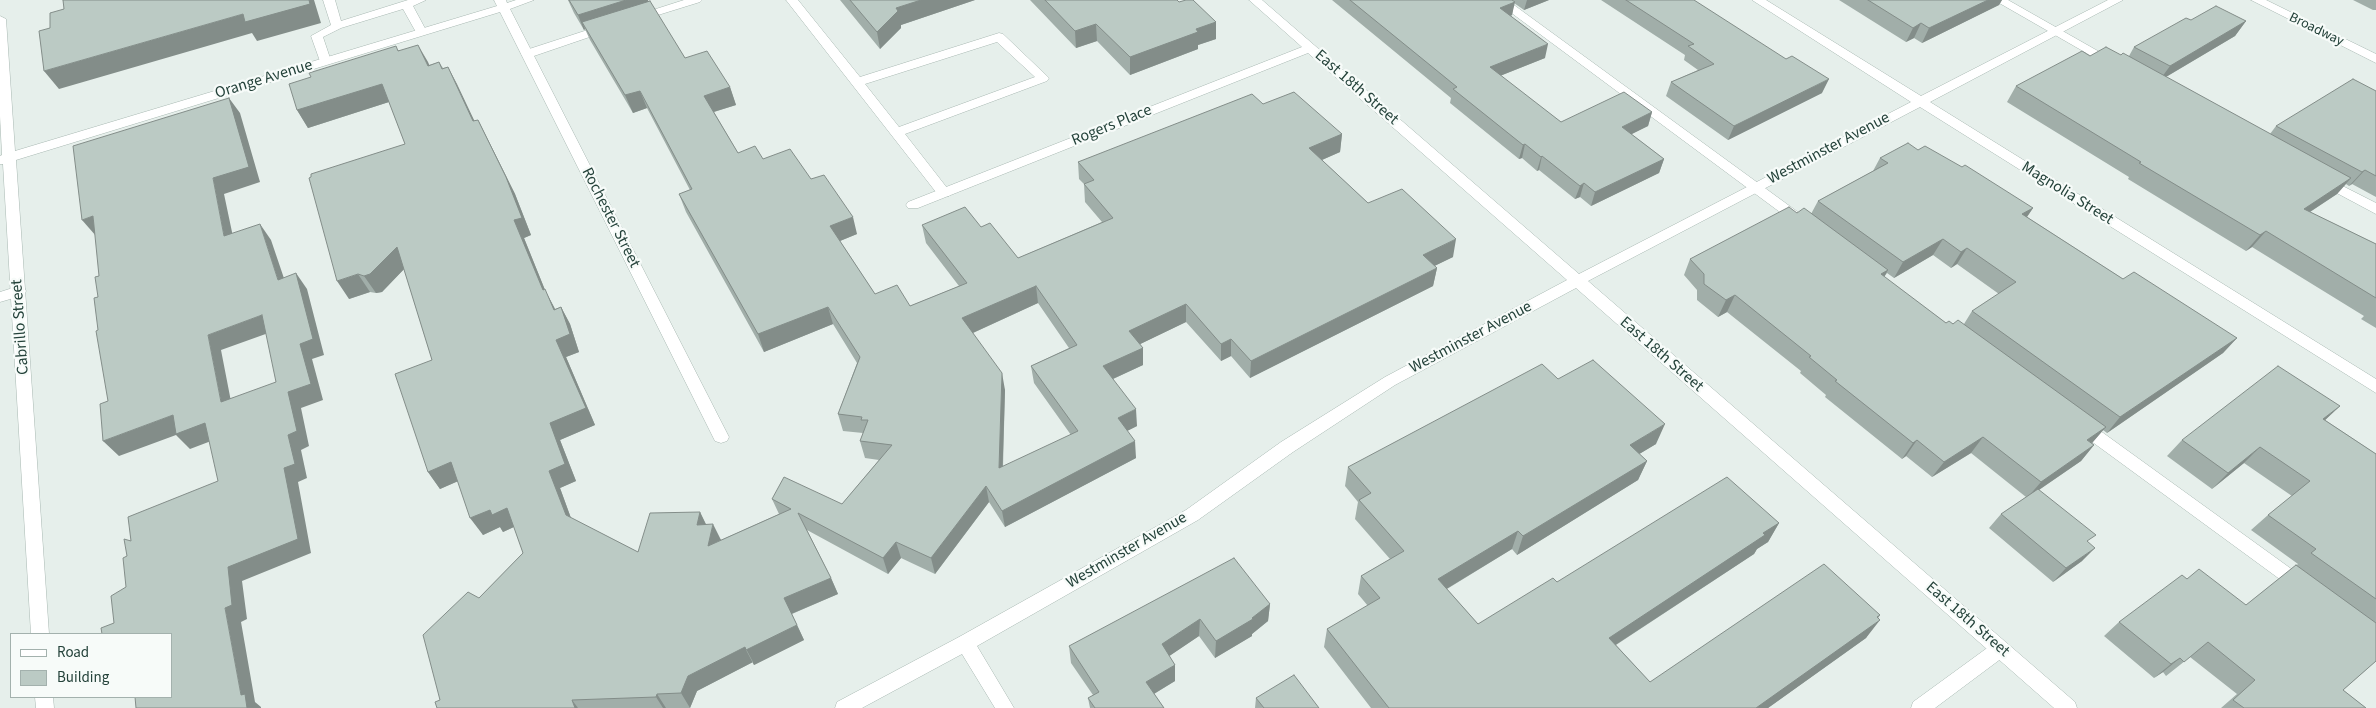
<!DOCTYPE html>
<style>
body{margin:0}
#map{position:relative;width:2376px;height:708px;overflow:hidden;background:#e6efeb;font-family:"Source Sans 3",sans-serif}
canvas{display:block}
.legend{position:absolute;left:10px;top:633px;width:162px;height:65px;box-sizing:border-box;background:#f7fbf9;border:1px solid #a3b1ad;margin:0;padding:6px 9px;list-style:none;font-size:15px;color:#24423a}
.legend li{display:flex;align-items:center;gap:10px;height:25px}
.legend b{width:25px;border:1px solid #a3b1ad}
</style>
<div id="map">
<canvas width="2376" height="708"></canvas>
<ul class="legend">
<li><b style="height:6px;background:#fff"></b>Road</li>
<li><b style="height:14px;background:#bbcac4"></b>Building</li>
</ul>
</div>
<script>
const c = document.querySelector('canvas').getContext('2d');
c.lineJoin = 'round';
function shape(rows) {
  const path = new Path2D();
  for (const r of rows) {
    path.moveTo(r[0], r[1]);
    for (let i = 2; i < r.length; i += 2) path.lineTo(r[i], r[i + 1]);
  }
  return path;
}
function strokePath(path, color, width, dash) {
  c.strokeStyle = color;
  c.lineWidth = width;
  c.lineCap = dash ? 'butt' : 'round';
  c.setLineDash(dash || []);
  c.stroke(path);
}
function fillPath(path, color) {
  c.fillStyle = color;
  c.fill(path, 'evenodd');
}
function label(font, color, halo, rows, align = 'center') {
  c.font = font + ' "Source Sans 3",sans-serif';
  c.lineWidth = 4.5;
  c.setLineDash([]);
  c.textBaseline = 'middle';
  c.strokeStyle = halo;
  c.fillStyle = color;
  for (const [text, x, y, turn = 0] of rows) {
    c.save();
    c.translate(x, y);
    c.rotate((+turn || 0) * Math.PI / 180);
    c.textAlign = isNaN(turn) ? turn : align;
    if (halo) c.strokeText(text, 0, 0);
    c.fillText(text, 0, 0);
    c.restore();
  }
}
const lane = shape([
 [323,0,335,0,341,21,408,0,426,0,413,6,427,32,425,34,417,34,403,9,341,28,323,37,331,61,329,64,321,64,311,36,331,25,323,0],
 [684,0,702,0,700,2,642,20,634,20,632,18,634,16,684,0],
 [786,0,798,0,860,77,999,33,1003,34,1049,78,1047,81,905,134,951,193,949,196,939,196,786,0],
 [997,42,1035,77,899,127,865,84,997,42],
 [1494,0,1507,0,1806,218,1808,221,1806,224,1796,224,1494,0],
 [1994,0,2008,0,2119,63,2113,67,2109,66,1994,0],
 [606,24,610,26,612,28,610,30,531,57,527,58,521,54,523,51,606,24],
 [2323,176,2376,203,2376,214,2318,183,2316,180,2318,177,2323,176],
 [19,286,24,287,26,291,24,295,0,302,0,292,19,286],
 [2082,420,2088,422,2308,581,2311,586,2308,591,2302,594,2296,591,2076,430,2074,426,2076,422,2082,420],
 [2000,641,2006,643,2009,649,2006,655,1935,708,1911,708,1913,702,1994,643,2000,641]
]);
const street = shape([
 [494,0,506,0,507,3,516,0,534,0,510,9,729,437,727,441,721,443,715,441,500,12,16,160,49,634,31,634,3,164,0,164,0,156,2,155,0,116,0,16,6,19,15,151,497,6,494,0],
 [1249,0,1262,0,1579,274,1911,102,1752,0,1766,0,1921,96,2108,0,2123,0,1930,102,2376,379,2376,393,1920,107,1588,281,2075,702,2077,708,2054,708,1576,288,1395,385,1293,452,1198,520,977,646,1014,708,995,708,962,654,862,708,835,708,837,702,959,637,1186,510,1281,442,1385,377,1567,280,1308,53,918,208,908,208,906,205,908,202,1302,47,1249,0],
 [2251,0,2266,0,2376,54,2376,63,2251,0],
 [35,697,53,697,54,708,36,708,35,697]
]);
strokePath(lane, '#a8b8b2', 1);
strokePath(street, '#a8b8b2', 1);
fillPath(lane, '#fff');
fillPath(street, '#fff');
fillPath(shape([
 [568,0,648,1,685,58,730,87,736,105,714,112,738,153,763,159,811,179,857,234,840,241,875,294,910,306,959,286,926,243,922,225,981,227,1018,258,1102,222,1085,202,1084,184,1079,179,1078,162,1263,104,1342,134,1340,152,1322,160,1368,203,1453,257,1434,266,1437,268,1433,286,1250,378,1231,356,1221,361,1186,322,1140,344,1143,348,1143,365,1113,379,1137,426,1127,431,1136,458,1005,527,989,502,935,574,901,558,888,574,807,530,831,578,838,594,792,614,804,640,754,665,753,662,697,691,690,708,437,708,479,598,523,553,514,527,503,532,500,527,483,535,458,481,440,489,428,472,432,360,404,269,382,292,376,293,370,292,349,299,405,144,389,102,308,128,297,110,311,77,399,50,429,65,439,62,443,68,448,67,474,121,478,120,515,194,531,235,524,238,545,290,555,309,561,307,570,324,579,352,566,357,595,425,560,440,576,481,560,488,571,518,638,552,700,512,706,524,721,540,779,514,772,499,842,504,879,460,865,458,860,441,863,433,843,431,838,414,857,363,833,324,764,352,686,212,679,194,690,190,647,108,633,113,590,40,585,29,584,30,574,13],
 [1038,303,1069,348,1031,366,1034,383,1071,435,1003,467,1005,390,973,333],
 [840,0,975,0,901,25,901,28,880,49],
 [1030,0,1177,0,1179,2,1216,22,1216,39,1198,45,1198,49,1130,75,1097,41,1076,48],
 [1332,0,1549,0,1524,10,1514,3,1512,15,1511,16,1545,58,1500,76,1561,122,1652,112,1648,126,1631,134,1664,159,1659,173,1591,206,1580,197,1575,199,1539,170,1537,171,1522,158,1519,159,1450,103,1451,98],
 [1601,0,1694,0,1822,93,1728,140,1666,96,1671,82,1698,70,1684,60,1685,55],
 [1839,0,2002,0,1999,5,1922,43,1914,38,1906,42],
 [2353,0,2376,0,2376,10,2373,10],
 [2191,20,2246,21,2235,36,2166,77,2270,134,2276,126,2376,91,2376,197,2352,184,2349,186,2346,184,2337,194,2310,212,2376,244,2376,328,2361,319,2364,316,2252,247,2246,251,2128,179,2129,177,2007,102,2016,86,2090,56,2121,55,2129,56,2134,47],
 [1918,150,2033,208,2027,217,2123,279,2237,338,2223,353,2107,433,2103,430,2092,443,2094,445,2081,461,2039,490,2088,542,2082,561,2053,582,1989,528,2001,514,2026,497,1971,453,1932,477,1906,456,1902,459,1825,397,1826,395,1800,373,1801,371,1727,312,1718,317,1697,300,1697,290,1684,275,1690,259,1797,213,1811,214,1818,201,1873,171,1880,158],
 [1933,255,1951,268,1957,264,1999,294,1972,311,1964,324,1946,323,1884,277,1887,273,1894,278],
 [1558,379,1656,444,1639,454,1647,461,1638,480,1517,555,1512,549,1447,589,1478,624,1557,582,1779,523,1768,542,1757,549,1754,554,1616,645,1650,682,1880,615,1866,638,1768,708,1371,708,1324,647,1327,629,1368,606,1358,594,1361,576,1390,559,1355,519,1358,502,1345,486,1348,467],
 [2340,406,2325,420,2376,454,2376,661,2343,690,2366,708,2221,708,2237,694,2190,657,2166,676,2163,672,2154,678,2104,636,2119,622,2187,579,2246,605,2298,564,2251,530,2268,515,2292,496,2244,463,2212,489,2167,456,2182,440],
 [1270,604,1268,621,1252,634,1252,636,1215,658,1199,636,1169,656,1175,665,1175,681,1154,694,1164,708,1090,708,1088,698,1093,695,1071,663,1069,646],
 [1256,698,1319,708,1255,708]
]), '#a1aea9');
fillPath(shape([
 [309,0,314,0,321,23,257,41,252,33,59,89,44,71,243,14],
 [626,0,648,0,651,9,582,22,585,29,584,30,578,15],
 [921,0,975,0,901,25,901,28,880,49,877,32,896,8],
 [1527,0,1549,0,1524,10],
 [1988,0,2002,0,1999,5,1922,43,1929,28],
 [1515,2,1512,15,1497,21,1500,8],
 [2246,21,2235,36,2159,81,2170,66],
 [1216,22,1216,39,1198,45,1198,49,1130,75,1130,57,1196,29],
 [1921,23,1914,38,1906,42,1913,28],
 [1096,24,1097,41,1076,48,1075,31],
 [1548,44,1545,58,1487,81,1490,67],
 [418,45,428,62,437,83,428,66],
 [448,67,457,84,483,139,473,121],
 [1829,79,1822,93,1728,140,1734,126],
 [382,84,392,101,308,128,297,110],
 [730,87,736,105,710,113,704,96],
 [640,91,647,108,633,113,625,95],
 [229,98,240,113,260,182,224,194,236,251,224,236,213,178],
 [1652,112,1648,126,1618,141,1622,127],
 [478,120,515,194,531,235,524,238,545,290,554,307,563,327,543,290,514,220],
 [1342,134,1340,152,1308,166,1309,148],
 [1525,144,1522,158,1519,159,1523,145],
 [1542,156,1539,170,1537,171,1541,157],
 [1664,159,1659,173,1591,206,1595,192],
 [2365,170,2352,184,2349,186,2362,172],
 [2351,178,2337,194,2290,225,2304,209],
 [1584,183,1580,197,1575,199,1580,186],
 [2033,208,2022,224,2022,214],
 [93,216,96,236,82,220],
 [853,217,857,234,835,243,830,226],
 [260,224,271,240,290,296,278,280],
 [2266,231,2252,247,2246,251,2260,235],
 [1456,239,1453,257,1420,273,1423,255],
 [1943,239,1933,255,1894,278,1903,262],
 [397,247,408,265,382,292,376,293,364,276],
 [1967,248,1957,264,1951,268,1961,252],
 [1437,268,1433,286,1250,378,1251,361],
 [1888,270,1879,286,1881,274],
 [296,273,307,289,324,355,312,359,323,400,301,408,309,446,301,450,307,478,298,482,311,553,242,581,247,619,241,622,255,702,261,707,261,708,247,708,241,695,225,608,228,567,284,468,288,435,288,392,300,344],
 [358,274,370,292,349,299,337,281],
 [1036,286,1038,303,966,336,962,318],
 [1735,295,1727,312,1718,317,1726,300],
 [1186,304,1186,322,1130,349,1129,331],
 [561,307,570,324,579,352,566,357,595,425,560,440,576,481,560,488,576,532,566,515,549,471,550,423,556,340],
 [828,307,833,324,764,352,758,334],
 [262,315,274,331,221,350,234,417,221,402,208,335],
 [2237,338,2223,353,2107,433,2120,417],
 [1231,339,1231,356,1221,361,1221,344],
 [1143,348,1143,365,1104,383,1103,366],
 [1002,373,1005,390,1002,485,999,468],
 [2340,406,2323,422,2323,419],
 [1136,409,1137,426,1119,435,1118,418],
 [173,415,205,423,219,438,190,449,176,435,119,456,103,441],
 [1665,424,1656,444,1621,465,1630,445],
 [2106,427,2092,443,2087,440],
 [1983,437,1971,453,1932,477,1944,462],
 [1917,440,1906,456,1902,459,1913,443],
 [1135,441,1136,458,1005,527,1002,511],
 [2094,445,2081,461,2027,498,2041,482],
 [2260,447,2244,463,2212,489,2228,473],
 [1647,461,1638,480,1517,555,1523,536],
 [451,462,463,479,440,489,428,472],
 [986,486,989,502,935,574,931,558],
 [507,508,518,525,503,532,500,527,483,535,470,518,490,510],
 [700,512,708,529,697,525],
 [1779,523,1768,542,1757,549,1754,554,1600,655,1609,638,1763,533],
 [713,524,721,540,708,546],
 [1518,531,1512,549,1433,597,1438,579],
 [896,542,901,558,888,574,883,558],
 [2095,548,2082,561,2053,582,2066,568],
 [831,578,838,594,791,614,784,598],
 [1270,604,1268,621,1252,634,1252,636,1215,658,1216,641,1252,618],
 [1880,615,1871,626,1880,620,1866,638,1768,708,1756,708],
 [1200,619,1199,636,1162,661,1162,644],
 [797,625,804,640,754,665,746,650],
 [745,647,753,662,697,691,690,708,681,693,688,676],
 [2180,658,2163,672,2154,678,2171,664],
 [1175,665,1175,681,1147,698,1146,682],
 [657,694,666,708,663,708,656,697],
 [572,700,578,708,575,708]
]), '#838d89');
const building = shape([
 [63,0,309,0,310,4,245,22,243,14,44,71,39,31,50,28,50,13,64,9,63,0],
 [569,0,626,0,578,15,569,0],
 [850,0,921,0,896,8,898,11,877,32,850,0],
 [1045,0,1177,0,1179,2,1186,0,1193,0,1216,22,1196,29,1198,32,1130,57,1096,24,1075,31,1045,0],
 [1350,0,1512,0,1515,2,1500,8,1548,44,1490,67,1561,122,1624,92,1652,112,1622,127,1664,159,1595,192,1584,183,1580,186,1542,156,1541,157,1525,144,1523,145,1453,89,1457,87,1350,0],
 [1626,0,1694,0,1786,59,1792,56,1829,79,1734,126,1671,82,1714,64,1688,46,1694,44,1626,0],
 [1868,0,1988,0,1929,28,1921,23,1913,28,1868,0],
 [650,1,685,58,707,51,730,87,704,96,738,153,755,146,763,159,790,149,811,179,824,175,853,217,830,226,875,294,897,285,910,306,967,283,922,225,965,207,981,227,990,223,1018,258,1113,218,1084,184,1094,180,1078,162,1252,94,1263,104,1294,92,1342,134,1309,148,1368,203,1402,189,1456,239,1423,255,1437,268,1251,361,1231,339,1221,344,1186,304,1129,331,1143,348,1103,366,1136,409,1118,418,1135,441,1002,511,986,486,931,558,896,542,883,558,798,513,831,578,784,598,797,625,746,650,745,647,688,676,681,693,657,694,656,697,572,700,575,708,437,708,435,702,440,700,423,635,468,592,479,598,523,553,507,508,492,515,490,510,470,518,451,462,428,472,395,374,432,360,397,247,370,274,364,276,358,274,337,281,309,178,311,177,311,174,405,144,382,84,297,110,289,84,311,77,309,73,396,46,398,51,418,45,428,66,439,62,442,69,448,67,473,121,478,120,506,177,522,218,514,220,543,290,545,289,554,310,561,307,570,334,556,340,586,408,550,423,565,464,549,471,566,515,638,552,650,513,700,512,697,525,713,524,708,546,791,509,772,499,784,477,842,504,892,445,860,441,868,420,861,420,862,417,838,414,860,357,828,307,758,334,679,194,692,189,640,91,625,95,582,22,650,1],
 [1036,286,1077,345,1031,366,1078,431,999,468,1002,373,962,318,1036,286],
 [2216,6,2246,21,2170,66,2134,47,2186,18,2191,20,2216,6],
 [2106,47,2121,55,2123,53,2351,178,2304,209,2376,244,2376,298,2266,231,2260,235,2139,163,2141,162,2016,86,2082,51,2090,56,2106,47],
 [2353,79,2376,91,2376,176,2365,170,2362,172,2276,126,2353,79],
 [229,98,249,167,213,178,224,236,260,224,278,280,296,273,313,339,300,344,311,384,288,392,297,431,288,435,295,464,284,468,298,539,228,567,232,605,225,608,241,695,245,694,247,708,136,708,135,697,171,697,171,634,102,634,101,628,114,623,111,596,126,587,123,558,127,556,124,539,131,541,128,517,218,481,205,423,176,434,173,415,103,441,100,404,108,401,96,331,98,330,94,298,98,297,95,277,99,276,93,216,82,220,73,146,229,98],
 [262,315,276,382,221,402,208,335,262,315],
 [1908,143,1918,150,1925,146,1962,167,1965,165,2033,208,2022,214,2123,279,2134,272,2237,338,2120,417,1972,311,2016,282,1967,248,1961,252,1943,239,1903,262,1818,201,1888,163,1880,158,1908,143],
 [1789,207,1797,213,1804,208,1888,270,1881,274,1946,323,1949,321,1953,324,1958,320,2106,427,2087,440,2094,445,2041,482,1983,437,1944,462,1917,440,1913,443,1835,381,1837,380,1809,357,1811,356,1735,295,1726,300,1704,284,1704,274,1690,259,1789,207],
 [1593,360,1665,424,1630,445,1647,461,1523,536,1518,531,1438,579,1478,624,1553,578,1557,582,1727,477,1779,523,1763,533,1765,535,1609,638,1650,682,1824,564,1880,615,1877,617,1880,620,1756,708,1389,708,1327,629,1380,598,1361,576,1404,551,1359,500,1371,493,1348,467,1542,364,1558,379,1593,360],
 [2278,366,2340,406,2323,419,2376,454,2376,599,2311,553,2316,549,2268,515,2310,481,2260,447,2228,473,2182,440,2278,366],
 [2038,489,2096,535,2087,541,2095,548,2066,568,2001,514,2038,489],
 [1234,558,1270,604,1252,618,1253,619,1216,641,1200,619,1162,644,1175,665,1146,682,1164,708,1095,708,1088,698,1099,692,1069,646,1234,558],
 [2296,565,2376,623,2376,661,2343,690,2366,708,2244,708,2233,700,2255,680,2208,642,2184,662,2180,658,2171,664,2119,622,2182,575,2187,579,2199,569,2246,605,2296,565],
 [1294,675,1319,708,1264,708,1256,698,1294,675]
]);
fillPath(building, '#bbcac4');
strokePath(building, '#838d89', 1);
label('14px', '#24423a', '#f7fbf9', [
 ["Broadway",2316,30,26]
]);
label('16px', '#24423a', '#f7fbf9', [
 ["Orange Avenue",264,80,-17],
 ["East 18th Street",1356,88,41],
 ["Rogers Place",1112,126,-22],
 ["Westminster Avenue",1829,149,-28],
 ["Magnolia Street",2067,194,32],
 ["Rochester Street",610,218,63],
 ["Cabrillo Street",21,327,-94],
 ["Westminster Avenue",1471,338,-28],
 ["East 18th Street",1661,355,41],
 ["Westminster Avenue",1127,551,-30],
 ["East 18th Street",1967,620,41]
]);
</script>
